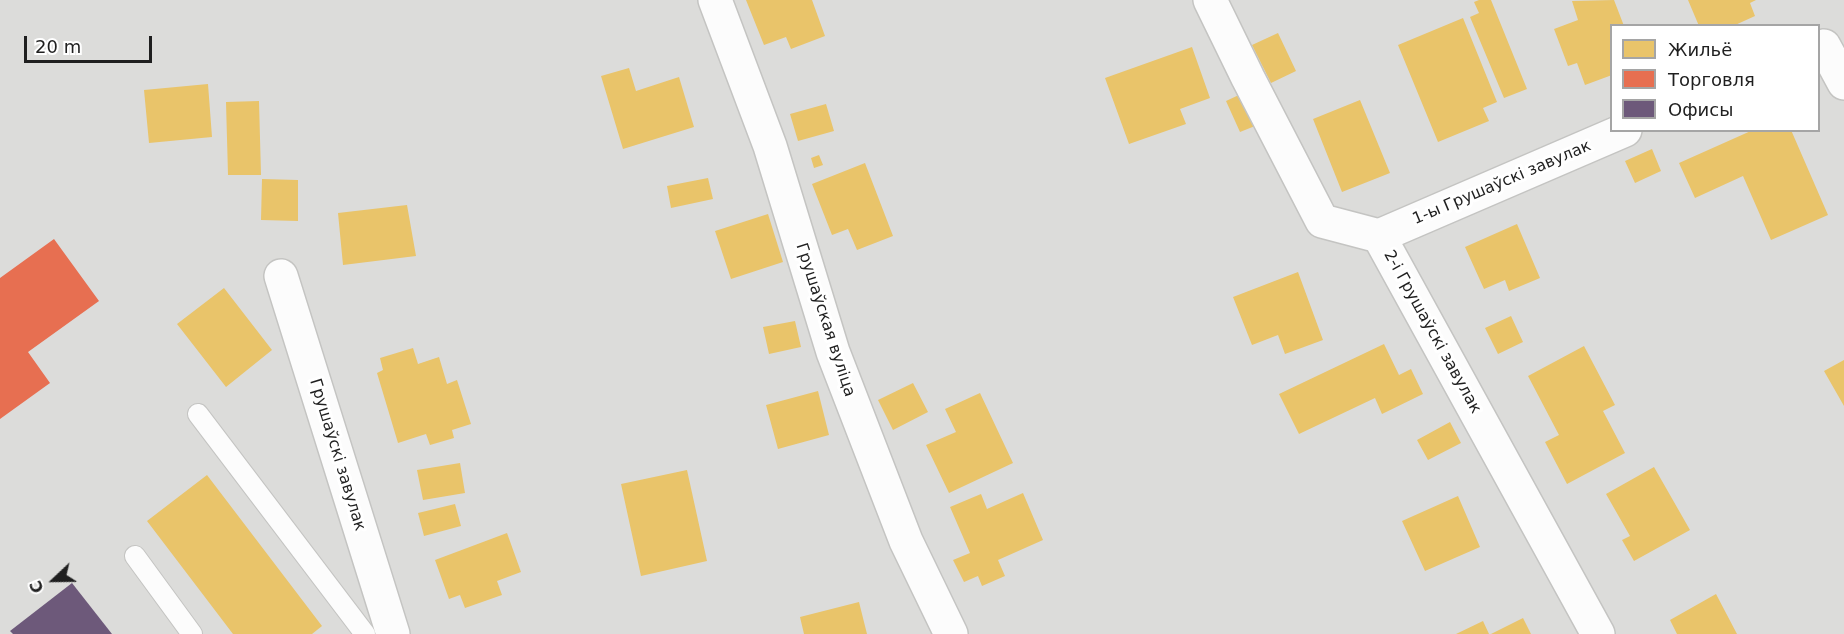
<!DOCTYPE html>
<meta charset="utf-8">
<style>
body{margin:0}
#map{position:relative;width:1844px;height:634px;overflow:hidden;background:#edece9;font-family:"DejaVu Sans",sans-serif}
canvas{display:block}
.legend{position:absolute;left:1610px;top:24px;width:210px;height:108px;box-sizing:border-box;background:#fff;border:2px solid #a5a5a5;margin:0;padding:8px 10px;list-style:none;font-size:18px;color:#1f1f1f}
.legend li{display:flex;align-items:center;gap:12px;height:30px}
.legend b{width:30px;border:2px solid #a5a5a5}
.north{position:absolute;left:24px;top:550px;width:60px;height:60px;-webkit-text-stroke:4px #fff;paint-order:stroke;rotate:248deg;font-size:16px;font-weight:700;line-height:24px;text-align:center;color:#1f1f1f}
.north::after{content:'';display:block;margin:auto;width:21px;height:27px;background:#1f1f1f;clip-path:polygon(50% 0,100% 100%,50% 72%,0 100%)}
.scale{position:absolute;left:24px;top:36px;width:128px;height:27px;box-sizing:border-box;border:3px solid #1f1f1f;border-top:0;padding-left:8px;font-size:18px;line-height:21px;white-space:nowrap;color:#1f1f1f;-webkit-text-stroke:4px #fff;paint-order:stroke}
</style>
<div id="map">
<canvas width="1844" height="634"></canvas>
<ul class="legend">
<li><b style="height:16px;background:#e9c46a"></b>Жильё</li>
<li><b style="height:16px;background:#e76f51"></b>Торговля</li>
<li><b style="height:16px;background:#6d597a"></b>Офисы</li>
</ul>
<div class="north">С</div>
<div class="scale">20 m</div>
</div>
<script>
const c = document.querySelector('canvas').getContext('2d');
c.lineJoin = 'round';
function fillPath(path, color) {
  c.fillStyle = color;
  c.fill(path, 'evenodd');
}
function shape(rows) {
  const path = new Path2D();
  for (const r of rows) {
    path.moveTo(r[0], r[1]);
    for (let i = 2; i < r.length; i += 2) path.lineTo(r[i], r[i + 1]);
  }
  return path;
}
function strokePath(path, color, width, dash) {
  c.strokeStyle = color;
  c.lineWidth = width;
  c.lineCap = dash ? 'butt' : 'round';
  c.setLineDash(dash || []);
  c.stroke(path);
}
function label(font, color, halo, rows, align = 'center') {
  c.font = font + ' "DejaVu Sans",sans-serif';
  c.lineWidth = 6;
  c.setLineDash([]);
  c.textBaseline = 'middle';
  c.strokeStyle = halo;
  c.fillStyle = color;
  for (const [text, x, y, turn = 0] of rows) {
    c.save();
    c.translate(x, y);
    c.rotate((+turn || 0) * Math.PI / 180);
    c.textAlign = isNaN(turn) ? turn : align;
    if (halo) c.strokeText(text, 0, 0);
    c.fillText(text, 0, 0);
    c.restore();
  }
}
fillPath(shape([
 [0,0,1844,0,1844,634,0,634],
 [1612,26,1818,26,1818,130,1612,130]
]), '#dcdcda');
fillPath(shape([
 [746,0,812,0,825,36,791,49,786,37,764,45],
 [1479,0,1491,0,1527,89,1504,98,1470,17,1479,13,1474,2],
 [1614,0,1624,26,1612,26,1612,75,1585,85,1577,63,1568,66,1554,29,1578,20,1572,1],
 [1688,0,1756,0,1750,3,1755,16,1733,26,1699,26],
 [1463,18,1497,102,1483,108,1489,121,1438,142,1398,45],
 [1278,33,1296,71,1271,83,1252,45],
 [1192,47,1210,98,1180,109,1186,124,1129,144,1105,78],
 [629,68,636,91,679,77,694,127,623,149,601,76],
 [208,84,212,137,149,143,144,90],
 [1241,94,1255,126,1240,132,1226,101],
 [1360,100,1390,173,1342,192,1313,119],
 [259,101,261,175,228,175,226,102],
 [826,104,834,131,798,141,790,114],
 [1753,130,1791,130,1828,215,1771,240,1743,176,1695,198,1679,163],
 [1652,149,1661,171,1635,183,1625,161],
 [819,155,823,165,814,168,811,158],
 [865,163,893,236,857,250,848,229,832,235,812,184],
 [708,178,713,199,671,208,667,186],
 [262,179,298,180,298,221,261,220],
 [407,205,416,256,343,265,338,213],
 [768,214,783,262,731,279,715,231],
 [1517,224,1540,278,1509,291,1505,280,1484,289,1465,247],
 [1298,272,1323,340,1285,354,1278,335,1252,345,1233,297],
 [224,288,272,350,226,387,177,324],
 [1511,316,1523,342,1498,354,1485,328],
 [795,321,801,347,769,354,763,327],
 [1384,344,1399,375,1411,369,1423,394,1382,414,1375,398,1299,434,1279,394],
 [1584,346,1615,405,1603,411,1625,453,1567,484,1545,442,1559,435,1528,376],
 [413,348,418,364,439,357,447,384,457,380,471,424,452,430,454,438,430,445,426,434,398,443,377,373,383,370,380,358],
 [1844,360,1844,406,1824,371],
 [913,383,928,412,893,430,878,400],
 [818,391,829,435,778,449,766,405],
 [980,393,1013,463,949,493,926,445,956,432,945,409],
 [1450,422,1461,443,1428,460,1417,440],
 [460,463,465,493,423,500,417,470],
 [1654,467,1690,530,1634,561,1622,540,1630,536,1606,494],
 [687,470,707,561,641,576,621,484],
 [207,475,322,626,312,634,233,634,147,521],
 [1023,493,1043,540,998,560,1005,576,982,586,978,576,964,582,953,560,970,553,950,507,981,494,987,509],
 [1458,496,1480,547,1425,571,1402,521],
 [455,504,461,526,424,536,418,513],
 [507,533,521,572,497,581,502,595,465,608,460,595,449,599,435,560],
 [1716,594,1737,634,1677,634,1670,620],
 [859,602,867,634,804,634,800,617],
 [1523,618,1531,634,1491,634],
 [1483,621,1489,634,1456,634]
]), '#e9c46a');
fillPath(shape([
 [54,239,99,301,28,352,50,383,0,419,0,278]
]), '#e76f51');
fillPath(shape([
 [72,583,112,634,13,634,10,631]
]), '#6d597a');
const service = shape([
 [198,414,365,634],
 [135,556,192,634]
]);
const minor = shape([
 [715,0,770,146,833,352,906,541,951,634],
 [1210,0,1248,78,1322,221,1379,236,1598,634],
 [1824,46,1844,83],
 [1379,236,1625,130],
 [281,276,393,634]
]);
strokePath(service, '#c4c4c2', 22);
strokePath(minor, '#c4c4c2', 36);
strokePath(service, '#fcfcfc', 20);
strokePath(minor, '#fcfcfc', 33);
label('16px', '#1f1f1f', '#fff', [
 ["1-ы Грушаўскі завулак",1502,183,-23],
 ["Грушаўская вуліца",825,320,72],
 ["2-і Грушаўскі завулак",1432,332,61],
 ["Грушаўскі завулак",337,455,73]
]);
</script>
